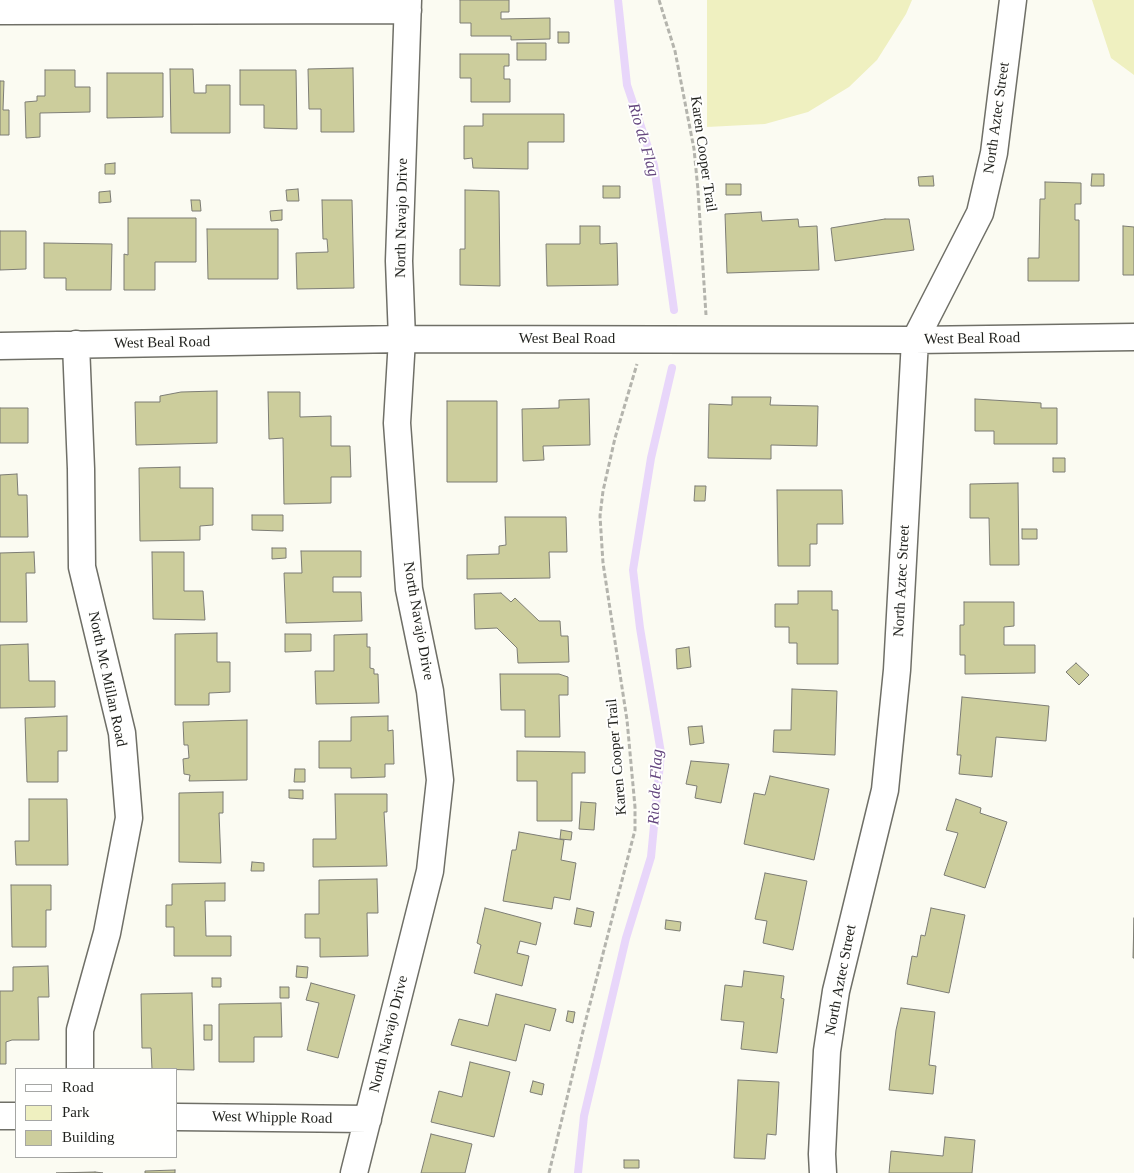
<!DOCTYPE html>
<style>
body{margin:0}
#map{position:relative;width:1134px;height:1173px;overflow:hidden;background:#fbfbf2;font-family:"Times New Roman",serif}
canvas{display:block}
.legend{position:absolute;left:15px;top:1068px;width:162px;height:90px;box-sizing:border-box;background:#fffffe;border:1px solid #a5a6a4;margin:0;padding:6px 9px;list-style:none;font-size:15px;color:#1f201c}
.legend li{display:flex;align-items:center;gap:10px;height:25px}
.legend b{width:25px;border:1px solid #a5a6a4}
</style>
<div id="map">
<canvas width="1134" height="1173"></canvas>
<ul class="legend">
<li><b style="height:6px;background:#fff"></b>Road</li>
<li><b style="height:14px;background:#eff0c0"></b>Park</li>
<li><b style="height:14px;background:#cccd9c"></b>Building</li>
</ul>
</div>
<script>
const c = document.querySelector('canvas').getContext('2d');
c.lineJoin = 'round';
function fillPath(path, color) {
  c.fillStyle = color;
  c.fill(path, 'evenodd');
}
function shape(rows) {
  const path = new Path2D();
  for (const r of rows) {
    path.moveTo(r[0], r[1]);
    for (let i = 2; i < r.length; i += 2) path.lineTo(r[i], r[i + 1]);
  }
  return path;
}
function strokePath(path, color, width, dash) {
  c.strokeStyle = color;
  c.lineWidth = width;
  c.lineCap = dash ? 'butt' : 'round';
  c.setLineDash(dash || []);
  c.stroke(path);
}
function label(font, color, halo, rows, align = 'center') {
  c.font = font + ' "Times New Roman",serif';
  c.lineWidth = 4;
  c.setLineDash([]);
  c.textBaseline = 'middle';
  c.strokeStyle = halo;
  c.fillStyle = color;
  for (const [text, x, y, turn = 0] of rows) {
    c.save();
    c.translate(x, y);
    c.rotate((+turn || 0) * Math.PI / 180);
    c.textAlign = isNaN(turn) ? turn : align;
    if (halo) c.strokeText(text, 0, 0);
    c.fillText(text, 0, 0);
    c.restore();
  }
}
fillPath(shape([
 [707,0,912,0,906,14,877,60,849,87,808,112,765,124,707,127],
 [1092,0,1134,0,1134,75,1111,58]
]), '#eff0c0');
strokePath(shape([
 [618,0,627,85,654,165,674,310],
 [578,1173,584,1116,626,938,651,857,661,753,640,628,633,570,651,458,672,368]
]), '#e8d6fa', 8);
const building = shape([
 [460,0,509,0,509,12,501,12,501,19,550,18,550,39,511,40,511,36,471,36,471,23,460,23,460,0],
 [558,32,569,32,569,43,558,43,558,32],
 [517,43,546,43,546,60,517,60,517,43],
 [460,54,509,54,509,66,504,66,504,79,510,79,510,102,471,102,471,78,460,78,460,54],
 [353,68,354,132,321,132,321,109,309,109,308,69,353,68],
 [170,69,193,69,194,93,206,93,206,85,230,85,230,133,171,133,170,69],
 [45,70,75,70,75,87,90,87,90,112,40,113,40,137,26,138,25,102,37,101,37,96,45,96,45,70],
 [240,70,296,70,297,129,264,128,264,105,240,105,240,70],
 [107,73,163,73,163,117,107,118,107,73],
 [0,81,4,81,3,110,9,110,9,135,0,135,0,81],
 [483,114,564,114,564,142,528,142,528,169,473,168,472,158,464,159,464,126,483,126,483,114],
 [115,163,115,174,105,174,105,164,115,163],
 [1092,174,1104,174,1104,186,1091,186,1092,174],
 [933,176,934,186,919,186,918,177,933,176],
 [1045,182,1081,183,1081,204,1075,204,1075,220,1079,220,1079,281,1028,281,1028,258,1039,258,1040,199,1045,199,1045,182],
 [726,184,741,184,741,195,726,195,726,184],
 [603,186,620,186,620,198,603,198,603,186],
 [298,189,299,201,287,201,286,190,298,189],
 [465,190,499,191,500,286,460,285,460,249,465,249,465,190],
 [110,191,111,202,99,203,99,192,110,191],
 [191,200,200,200,201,211,192,211,191,200],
 [322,200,352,200,354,288,297,289,296,253,328,252,327,239,323,239,322,200],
 [282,210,282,220,271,221,270,211,282,210],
 [761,212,762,221,798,219,799,227,817,226,819,270,727,273,725,214,761,212],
 [128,218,196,218,196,262,155,262,155,290,124,290,124,254,128,255,128,218],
 [885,219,909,219,914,250,835,261,831,228,885,219],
 [580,226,600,226,600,244,617,243,618,285,547,286,546,244,580,244,580,226],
 [1123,226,1134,227,1134,275,1123,275,1123,226],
 [207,229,278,229,278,279,208,279,207,229],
 [0,231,26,231,26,269,0,270,0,231],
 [44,243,112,244,111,290,66,290,66,278,44,278,44,243],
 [217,391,217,443,136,445,135,402,160,402,160,396,181,392,217,391],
 [268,392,300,392,300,417,331,416,331,446,350,446,351,477,331,477,331,503,284,504,283,438,269,439,268,392],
 [732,397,771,397,770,405,818,406,817,446,771,445,771,459,708,458,709,404,732,405,732,397],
 [589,399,590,445,543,446,544,460,523,461,522,409,559,408,559,400,589,399],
 [975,399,1041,403,1041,408,1057,408,1057,444,994,444,994,431,975,431,975,399],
 [447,401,497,401,497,482,447,482,447,401],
 [0,408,28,408,28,443,0,443,0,408],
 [1053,458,1065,458,1065,472,1053,472,1053,458],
 [180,467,180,488,213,488,213,525,200,526,200,540,140,541,139,468,180,467],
 [17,474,18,495,27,495,28,537,0,537,0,475,17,474],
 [1018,483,1019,565,990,565,989,518,970,518,970,484,1018,483],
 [695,486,706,486,705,501,694,501,695,486],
 [777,490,842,490,843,524,817,524,817,544,810,544,810,566,778,566,777,490],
 [252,515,283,515,283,531,252,530,252,515],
 [505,517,566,517,567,552,549,552,550,578,467,579,467,555,499,554,499,546,506,545,505,517],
 [1022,529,1037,529,1037,539,1022,539,1022,529],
 [272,548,286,548,286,558,272,559,272,548],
 [301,551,361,551,361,577,333,577,333,592,361,592,362,621,286,623,284,573,302,573,301,551],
 [34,552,35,573,26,573,27,622,0,622,0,553,34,552],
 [152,552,184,552,184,591,203,591,205,620,153,619,152,552],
 [798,591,832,591,832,610,838,610,838,664,797,664,797,643,789,643,789,627,775,627,775,604,798,604,798,591],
 [501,593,511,602,515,598,539,621,560,621,561,636,568,636,569,662,518,663,517,648,497,628,475,629,474,594,501,593],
 [964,602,1014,602,1014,626,1004,627,1004,645,1035,645,1035,673,965,674,965,655,960,655,960,625,964,625,964,602],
 [217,633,217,662,230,662,230,692,209,693,209,705,175,705,175,634,217,633],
 [285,634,311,634,311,651,285,652,285,634],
 [367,634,367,647,370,647,370,668,374,669,374,674,378,674,379,703,316,704,315,671,334,671,334,635,367,634],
 [28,644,29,681,55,681,55,707,0,708,0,645,28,644],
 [689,647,691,667,677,669,676,649,689,647],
 [1076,663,1089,675,1079,685,1066,672,1076,663],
 [500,674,559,674,568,677,568,695,559,695,560,737,525,737,525,710,501,710,500,674],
 [792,689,837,691,835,755,773,752,774,730,791,730,792,689],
 [962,697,1049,706,1046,741,996,737,992,777,959,774,961,755,957,755,962,697],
 [67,716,67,751,58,751,58,782,27,782,25,718,67,716],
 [388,716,388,731,393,730,394,764,385,764,385,777,351,778,351,768,319,768,319,741,351,741,351,717,388,716],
 [247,720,247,780,189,781,190,775,184,774,183,759,189,758,188,745,184,745,183,722,247,720],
 [702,726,704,743,690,745,688,727,702,726],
 [517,751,585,752,585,773,572,773,572,821,537,821,537,781,517,781,517,751],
 [691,761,729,764,721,803,695,798,697,786,686,784,691,761],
 [295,769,305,769,305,782,294,782,295,769],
 [770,776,829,789,814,860,744,844,754,793,765,795,770,776],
 [289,790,303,790,303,799,289,798,289,790],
 [223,792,223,813,219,813,221,863,179,862,179,793,223,792],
 [335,794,387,794,387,812,384,812,387,866,313,867,313,839,336,839,335,794],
 [29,799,67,799,68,865,16,865,15,841,29,841,29,799],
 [956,799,981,808,980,813,1007,822,985,888,944,875,958,833,946,830,956,799],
 [581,802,596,803,594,830,579,829,581,802],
 [561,830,572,832,571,840,560,839,561,830],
 [519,832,564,840,561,860,576,863,570,900,554,897,552,909,503,901,512,850,516,850,519,832],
 [252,862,264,863,264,871,251,871,252,862],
 [765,873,807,881,793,950,763,943,767,921,755,919,765,873],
 [377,879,378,913,367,913,368,956,320,957,320,938,305,938,305,914,319,914,319,880,377,879],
 [225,883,225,901,205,901,206,936,231,936,231,956,174,956,174,927,166,927,166,905,172,905,172,884,225,883],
 [11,885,51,885,51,910,46,910,46,947,12,947,11,885],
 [485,908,541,923,536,945,520,941,517,953,529,956,522,986,474,973,481,945,477,943,485,908],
 [577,908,594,912,591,927,574,924,577,908],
 [931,908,965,915,949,993,907,984,912,956,917,957,921,935,925,936,931,908],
 [1134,918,1134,958,1133,958,1134,918],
 [666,920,681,922,680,931,665,929,666,920],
 [48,966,49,997,38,997,39,1040,12,1040,6,1042,6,1064,0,1064,0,991,13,991,13,967,48,966],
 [297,966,308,967,307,978,296,977,297,966],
 [744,971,784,976,781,998,784,999,777,1053,741,1049,744,1022,721,1020,725,985,742,987,744,971],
 [212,978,221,978,221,987,212,987,212,978],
 [311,983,355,995,338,1058,307,1050,319,1003,306,1000,311,983],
 [280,987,289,987,289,998,280,998,280,987],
 [192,993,194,1070,152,1069,151,1048,142,1048,141,994,192,993],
 [496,994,556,1009,550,1031,525,1024,516,1061,451,1045,459,1019,488,1026,496,994],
 [281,1003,282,1037,254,1037,254,1062,219,1062,219,1004,281,1003],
 [901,1008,935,1012,929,1065,936,1066,933,1094,889,1090,896,1030,901,1008],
 [568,1011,575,1012,573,1023,566,1021,568,1011],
 [204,1025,212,1025,212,1040,204,1040,204,1025],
 [470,1062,510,1072,494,1137,431,1122,439,1091,462,1097,470,1062],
 [738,1080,779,1082,776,1135,767,1134,765,1159,734,1158,738,1080],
 [533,1081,544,1084,542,1095,530,1092,533,1081],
 [431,1134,472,1144,465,1173,421,1173,431,1134],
 [945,1137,975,1140,972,1173,889,1173,891,1151,943,1156,945,1137],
 [624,1160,639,1160,639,1168,624,1168,624,1160],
 [175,1170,175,1173,145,1173,145,1171,175,1170],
 [95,1172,103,1173,56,1173,95,1172]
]);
fillPath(building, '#cccd9c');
strokePath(building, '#7d7d75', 1);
const street = shape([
 [0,11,408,10],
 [76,344,81,469,82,567,122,733,129,818,107,933,80,1030,80,1069],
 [0,346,402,339,915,340,1134,337],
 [0,1116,16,1116],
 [176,1117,368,1119],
 [354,1173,430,871,440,780,430,691,409,589,397,423,402,339,399,261,408,0],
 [823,1173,822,1154,827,1051,836,991,885,790,897,670,915,340,980,213,994,153,1013,0]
]);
strokePath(street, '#6f6f67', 29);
strokePath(shape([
 [659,0,675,51,694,149,698,190,706,315],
 [549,1173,584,1027,635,830,635,807,627,720,603,563,600,516,603,491,615,438,637,364]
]), '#b4b4ad', 3, [5, 2.5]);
strokePath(street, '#fff', 26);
label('15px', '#1f201c', '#fffffe', [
 ["North Aztec Street",997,118,-82],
 ["Karen Cooper Trail",703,154,82],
 ["North Navajo Drive",402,218,-89],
 ["West Beal Road",567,339],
 ["West Beal Road",972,339,-1],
 ["West Beal Road",162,343,-1],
 ["North Aztec Street",902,581,-87],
 ["North Navajo Drive",418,621,80],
 ["North Mc Millan Road",107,679,78],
 ["Karen Cooper Trail",617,757,-95],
 ["North Aztec Street",841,980,-79],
 ["North Navajo Drive",389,1034,-76],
 ["West Whipple Road",272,1118,1]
]);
label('italic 16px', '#63457d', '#fffffe', [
 ["Rio de Flag",643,140,74],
 ["Rio de Flag",656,787,-87]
]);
</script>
